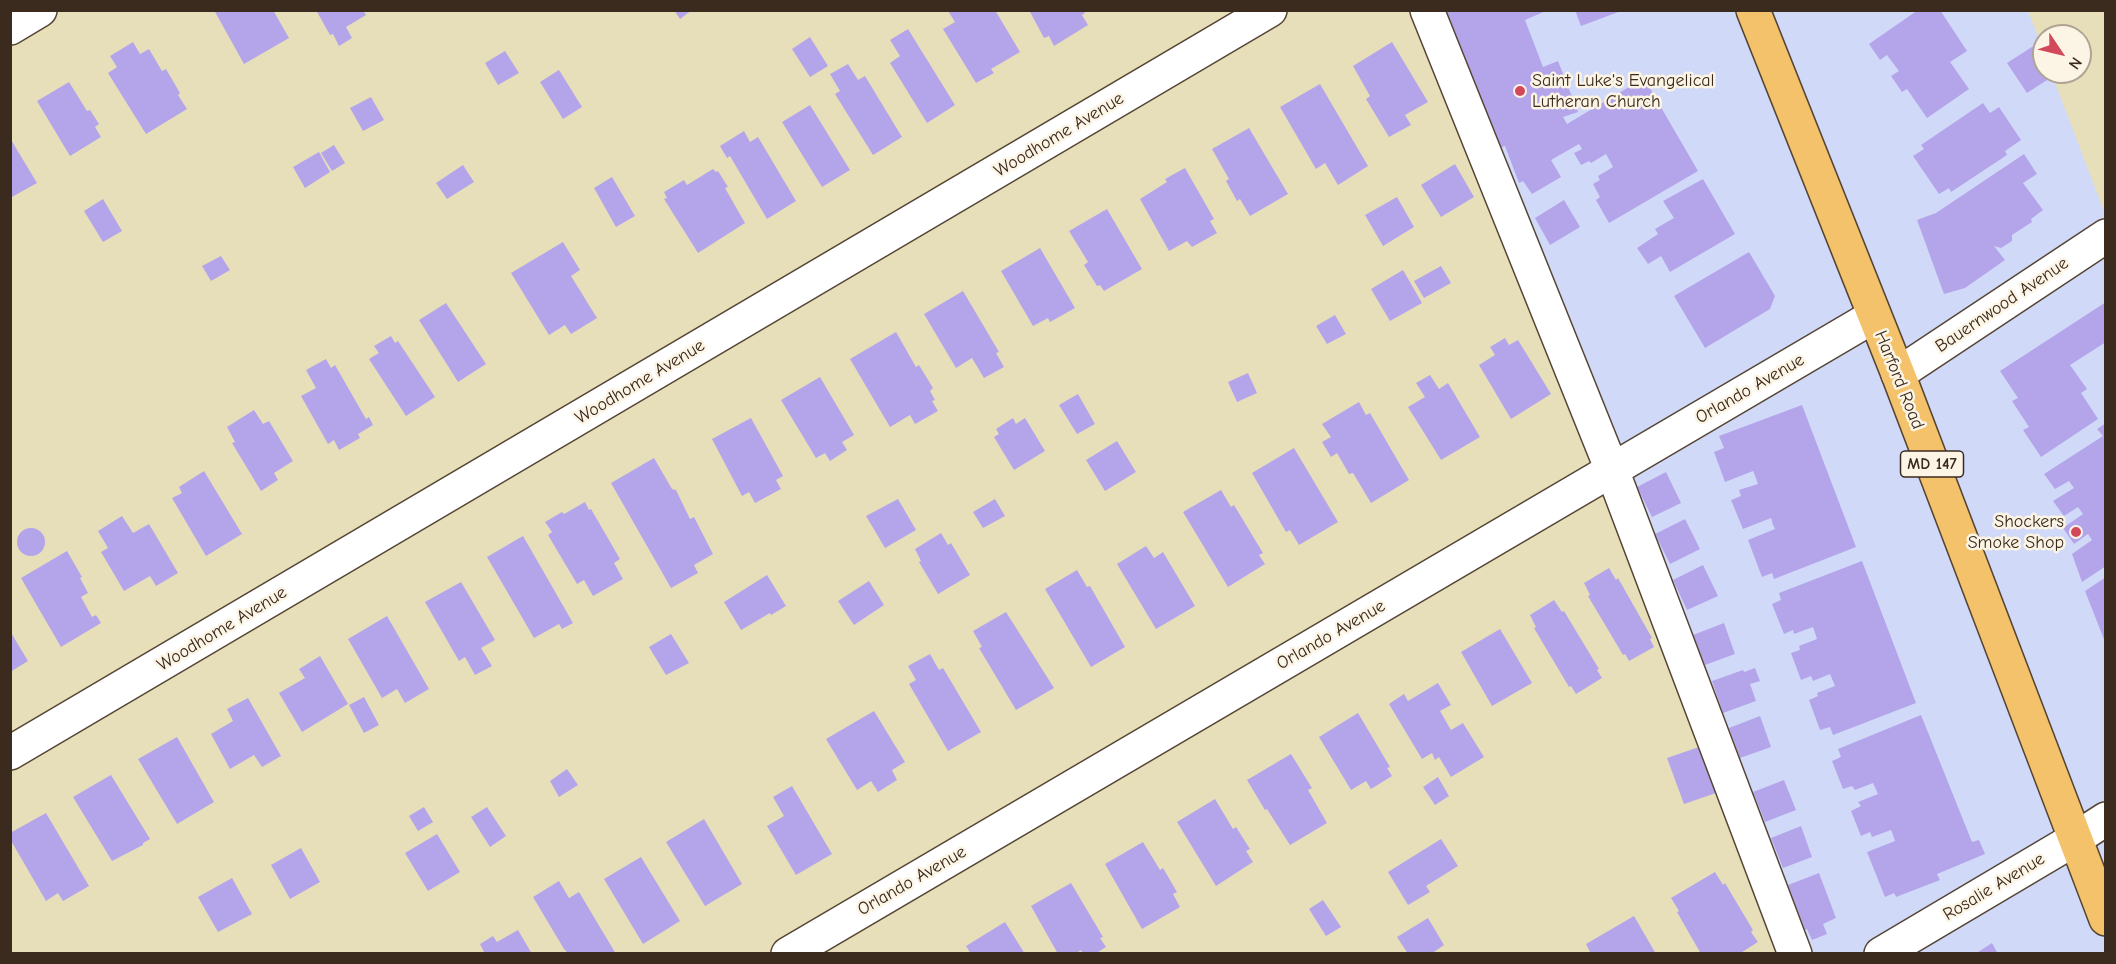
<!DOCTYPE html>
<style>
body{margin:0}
#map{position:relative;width:2116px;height:964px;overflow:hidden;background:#e7dfba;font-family:"Comic Neue",sans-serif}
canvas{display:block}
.frame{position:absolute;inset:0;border:12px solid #3b2a1e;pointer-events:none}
.north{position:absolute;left:2032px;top:24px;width:60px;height:60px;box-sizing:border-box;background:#fcf5e5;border:2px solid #afa495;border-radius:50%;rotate:125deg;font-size:16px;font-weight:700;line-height:24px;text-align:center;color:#3b2a1e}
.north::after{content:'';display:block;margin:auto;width:21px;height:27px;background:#d1495b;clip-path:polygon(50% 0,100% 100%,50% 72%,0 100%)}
</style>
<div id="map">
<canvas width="2116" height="964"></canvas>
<div class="frame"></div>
<div class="north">N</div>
</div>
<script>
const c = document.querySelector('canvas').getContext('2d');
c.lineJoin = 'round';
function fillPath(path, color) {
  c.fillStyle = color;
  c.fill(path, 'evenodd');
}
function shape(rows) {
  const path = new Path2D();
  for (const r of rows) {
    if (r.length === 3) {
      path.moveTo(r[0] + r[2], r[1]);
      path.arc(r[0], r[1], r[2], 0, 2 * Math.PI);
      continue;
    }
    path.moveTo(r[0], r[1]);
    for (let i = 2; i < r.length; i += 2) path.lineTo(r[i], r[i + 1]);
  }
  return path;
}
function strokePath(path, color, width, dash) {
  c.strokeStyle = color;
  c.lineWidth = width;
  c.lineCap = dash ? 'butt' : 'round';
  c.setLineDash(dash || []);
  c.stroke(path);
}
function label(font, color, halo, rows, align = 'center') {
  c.font = font + ' "Comic Neue",sans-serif';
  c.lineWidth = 5;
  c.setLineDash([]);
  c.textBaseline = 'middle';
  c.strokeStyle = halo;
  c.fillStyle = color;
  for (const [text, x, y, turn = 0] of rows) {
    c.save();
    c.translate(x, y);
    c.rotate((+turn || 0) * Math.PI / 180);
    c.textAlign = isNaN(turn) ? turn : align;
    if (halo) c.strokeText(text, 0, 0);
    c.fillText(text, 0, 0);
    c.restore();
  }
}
fillPath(shape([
 [1426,11,2028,11,2044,52,2044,72,2051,72,2105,214,2105,953,1786,953]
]), '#d1d9f9');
fillPath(shape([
 [214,10,273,10,289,38,244,64],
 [316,10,363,10,366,15,346,27,352,38,339,46,333,34,330,35],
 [674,10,692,10,680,19],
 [950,10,995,10,1020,52,991,69,994,73,976,83,943,29,955,22,948,11],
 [1029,10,1083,10,1085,13,1082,15,1088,25,1054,46,1049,36,1044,38],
 [1436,10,1548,10,1525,20,1543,67,1558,61,1578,112,1563,117,1567,124,1644,78,1698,171,1609,223,1596,200,1600,197,1593,184,1600,180,1598,176,1613,167,1606,154,1591,163,1589,161,1581,165,1574,153,1582,149,1579,144,1551,160,1561,177,1532,194,1523,181,1519,183,1505,146,1495,150],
 [1575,10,1621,10,1621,11,1581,26],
 [1918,10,1940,10,1967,51,1950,62,1969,89,1927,118,1907,89,1902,92,1891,76,1899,71,1887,55,1880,60,1869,44],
 [908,29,955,105,927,123,890,63,900,56,890,40],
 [810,37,828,66,810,77,792,49],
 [133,42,140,54,149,49,162,71,166,69,180,93,178,95,187,109,146,134,108,73,117,67,110,56],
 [1392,42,1428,102,1405,115,1411,125,1389,137,1366,99,1370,96,1353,66],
 [2035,45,2044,59,2044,72,2053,72,2055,75,2027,93,2007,63],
 [505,51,519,73,498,85,485,63],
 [848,64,858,80,865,76,902,137,873,155,835,94,840,91,830,74],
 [559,70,582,107,563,119,540,82],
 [69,82,87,111,90,110,99,124,95,127,101,137,70,156,37,101],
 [1320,84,1368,166,1338,185,1325,163,1316,169,1280,107],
 [371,97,384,120,363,131,350,108],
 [1983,103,1990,113,1999,107,2021,140,2005,151,2007,155,1951,192,1949,188,1939,194,1913,156,1924,149,1921,145],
 [810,105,850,170,822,187,782,122],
 [1249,128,1288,194,1250,216,1240,199,1237,201,1226,181,1229,179,1212,149],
 [744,131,750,142,758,137,796,201,767,219,730,156,727,158,720,146],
 [10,138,37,183,10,198],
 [334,145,345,163,332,171,321,153],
 [319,152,330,172,305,188,293,167],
 [2024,154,2037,174,2023,183,2043,210,2031,219,2032,222,2012,235,2012,241,2001,248,1994,246,2005,260,1965,288,1944,294,1917,220,1936,213],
 [1455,164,1474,197,1441,217,1421,185],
 [463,165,474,182,447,199,436,183],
 [1185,168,1214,219,1210,221,1217,233,1192,247,1187,241,1169,251,1140,199,1167,182,1165,179],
 [713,169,716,172,718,171,728,187,725,188,745,223,698,253,664,199,667,198,664,192,684,180,687,185],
 [612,177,635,216,616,227,594,188],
 [1703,179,1735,234,1670,272,1661,256,1648,264,1637,248,1658,234,1655,229,1674,218,1663,201],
 [1397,197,1414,227,1383,246,1365,215],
 [103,199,122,231,103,242,84,211],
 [1564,200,1580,227,1550,245,1535,218],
 [1107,209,1142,269,1104,291,1100,285,1097,286,1084,265,1088,262,1069,231],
 [563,242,580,270,571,276,597,318,571,334,565,325,549,335,511,273],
 [1040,248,1075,308,1050,322,1048,318,1033,326,1001,271],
 [1749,252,1775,296,1770,309,1705,348,1674,296],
 [221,256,230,270,211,281,202,266],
 [1441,266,1451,283,1424,298,1414,281],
 [1403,270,1422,303,1390,321,1371,289],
 [963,291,999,352,996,353,1004,367,984,378,972,358,956,368,924,314],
 [2106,302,2106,342,2070,365,2087,389,2081,393,2098,419,2041,457,2023,430,2029,427,2012,401,2018,398,2000,371],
 [446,303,486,364,458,382,419,320],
 [1335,315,1346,334,1327,344,1316,326],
 [896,332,916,367,919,365,933,388,930,391,935,400,932,401,938,411,915,424,910,415,890,427,850,359],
 [391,336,395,343,398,341,435,397,406,416,369,359,379,353,374,346],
 [1505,338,1509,345,1518,340,1551,394,1511,419,1479,365,1495,355,1490,347],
 [326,359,331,368,335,365,366,419,369,417,373,425,358,434,360,438,339,450,334,440,328,444,301,396,316,388,306,370],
 [1248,373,1257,393,1237,402,1228,382],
 [1430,375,1439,389,1448,383,1480,437,1441,460,1408,407,1425,397,1416,383],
 [820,377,854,435,842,442,847,450,830,461,825,453,816,458,781,400],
 [1078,394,1095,424,1077,434,1059,405],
 [1359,402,1366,415,1370,413,1409,480,1371,503,1353,473,1349,474,1337,453,1331,457,1322,442,1331,437,1322,424],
 [1802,405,1856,547,1774,579,1772,573,1762,577,1748,540,1775,529,1773,525,1771,518,1743,529,1731,500,1741,496,1739,490,1758,484,1756,478,1753,471,1725,482,1714,452,1724,448,1719,436],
 [254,410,263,424,269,421,293,461,274,473,278,480,261,491,232,443,235,442,227,427],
 [751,418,783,476,776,480,781,489,755,503,749,492,742,496,712,439],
 [1013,418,1016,424,1025,418,1045,451,1014,470,994,437,999,434,996,429],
 [2106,423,2106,566,2082,582,2072,554,2092,540,2088,534,2074,544,2063,528,2083,514,2078,507,2064,516,2053,501,2074,488,2069,481,2055,489,2044,474,2103,436,2097,429],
 [1117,441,1136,472,1105,491,1086,460],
 [1294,448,1338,522,1299,545,1290,530,1286,532,1252,473],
 [654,458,672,489,676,490,690,519,694,517,713,554,694,565,698,573,671,588,611,483],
 [204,471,242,534,206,556,172,498,182,493,179,487],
 [1666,472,1681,503,1652,517,1637,487],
 [1221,490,1231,507,1234,505,1263,553,1259,555,1265,564,1228,587,1183,512],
 [898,499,916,530,885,548,866,516],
 [995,499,1005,516,983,528,973,512],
 [585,502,589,510,591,509,620,559,614,563,623,579,593,596,584,580,577,584,548,535,552,532,545,522,562,512,564,514],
 [122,516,133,533,149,524,178,573,156,586,150,576,124,591,101,552,108,548,98,531],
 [1685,519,1700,549,1670,564,1655,534],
 [31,542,14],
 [941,533,948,545,951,543,970,575,938,594,919,562,921,561,915,549],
 [523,536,573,623,562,629,559,624,534,638,487,557],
 [1146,546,1154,558,1163,552,1195,606,1156,629,1117,564],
 [67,551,82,577,80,578,88,593,81,597,92,617,96,615,101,623,61,647,21,578],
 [1862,561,1916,703,1833,735,1830,727,1820,730,1809,700,1818,696,1817,693,1835,686,1830,674,1813,681,1811,676,1801,680,1791,653,1800,650,1799,646,1817,639,1813,627,1794,634,1793,630,1784,634,1772,604,1781,600,1779,593],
 [1703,565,1718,596,1687,610,1673,580],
 [1609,568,1616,580,1618,578,1652,638,1650,639,1654,647,1629,661,1625,654,1623,655,1588,596,1590,595,1584,583],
 [1077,570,1087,587,1090,586,1125,647,1091,667,1045,589],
 [767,575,786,606,771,615,770,613,741,630,724,602],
 [2106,577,2106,642,2105,642,2085,591],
 [869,581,884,605,854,625,838,601],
 [461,582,495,640,481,648,492,666,475,675,465,657,459,661,425,602],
 [1554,600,1562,612,1564,611,1599,669,1597,670,1602,678,1576,694,1571,686,1569,687,1534,628,1536,627,1530,615],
 [1006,612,1054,688,1016,710,979,648,982,647,973,631],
 [387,616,429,689,405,703,397,689,382,698,348,639],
 [1724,623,1735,654,1705,665,1693,635],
 [1500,629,1532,683,1492,706,1461,652],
 [10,631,28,661,10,672],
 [671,634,689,663,666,675,649,647],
 [930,654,939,670,943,668,981,732,948,751,909,684,916,680,908,666],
 [320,656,348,704,302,732,279,693,305,678,299,669],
 [1755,668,1760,681,1750,684,1756,701,1723,713,1712,681,1743,670,1744,672],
 [1438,683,1451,705,1440,711,1451,730,1463,723,1484,757,1451,777,1439,757,1435,760,1432,753,1422,759,1389,704,1404,694,1408,701],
 [364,697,379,725,364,733,349,705],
 [248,698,281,756,262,767,254,755,230,769,211,734,233,721,227,709],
 [874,711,905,762,892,770,897,780,878,792,871,781,857,790,826,739],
 [1358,713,1390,767,1387,768,1392,776,1371,789,1366,781,1351,790,1319,737],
 [1921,715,1972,842,1979,840,1985,854,1937,874,1940,880,1896,897,1894,893,1885,897,1867,852,1895,841,1893,835,1891,830,1872,837,1870,832,1861,836,1851,811,1861,806,1858,802,1878,794,1873,783,1855,790,1852,786,1843,789,1832,761,1841,757,1838,749],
 [1760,716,1771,747,1740,758,1729,728],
 [177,737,214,802,177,824,138,759],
 [1699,747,1716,793,1684,804,1667,758],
 [1291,754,1312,788,1308,790,1327,823,1290,845,1267,809,1265,810,1247,780],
 [567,769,578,785,559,797,550,781],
 [111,775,150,839,143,843,143,845,112,861,73,797],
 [1438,777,1449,796,1435,805,1423,787],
 [1784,780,1796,810,1765,822,1753,792],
 [792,786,832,854,796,875,767,826,784,816,773,797],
 [1215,799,1233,829,1236,827,1250,849,1246,851,1253,862,1216,886,1177,822],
 [424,807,433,822,418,831,409,816],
 [487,807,506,836,490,847,471,817],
 [46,813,89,886,63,901,58,893,46,901,10,839,10,833],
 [704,819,742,884,705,906,666,842],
 [1801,826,1812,857,1783,868,1771,838],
 [437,834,460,872,428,891,405,853],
 [1441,839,1458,866,1426,886,1430,892,1408,905,1388,872],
 [1143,842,1160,870,1163,868,1177,892,1173,894,1180,907,1142,929,1105,864],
 [301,848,320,882,290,899,271,865],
 [641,857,680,921,643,944,604,879],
 [1715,872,1723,885,1725,883,1753,930,1751,932,1758,942,1739,954,1701,954,1677,912,1679,911,1671,898],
 [1819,873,1836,918,1823,924,1827,934,1812,940,1807,929,1805,930,1788,885],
 [232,878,252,914,218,932,198,897],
 [559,881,569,898,579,892,616,954,569,954,564,949,533,897],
 [1071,883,1103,937,1100,938,1106,947,1095,954,1083,954,1081,950,1075,954,1058,954,1031,906],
 [1323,900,1341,927,1326,936,1309,909],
 [1634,916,1656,954,1591,954,1586,944],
 [1428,918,1444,945,1431,954,1408,954,1397,937],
 [1005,922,1025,954,971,954,966,946],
 [518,930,532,954,485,954,480,944,493,936,497,942],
 [1992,943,1998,954,1975,954]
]), '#b4a5eb');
const minor = shape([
 [1427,10,1612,470,1795,954],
 [10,28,40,10],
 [1898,374,2106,236],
 [10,753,1270,10],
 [788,954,1874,316],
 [1881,954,2075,839,2106,819]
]);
const major = shape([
 [1753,10,1898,374,2106,919]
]);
strokePath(minor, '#554535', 36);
strokePath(major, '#554535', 36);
strokePath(minor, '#fff', 33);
strokePath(major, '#f3c26a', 33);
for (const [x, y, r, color] of [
 [1520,91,6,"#d1495b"],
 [2076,532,6,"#d1495b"]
]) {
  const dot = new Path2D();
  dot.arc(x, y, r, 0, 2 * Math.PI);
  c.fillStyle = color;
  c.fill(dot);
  strokePath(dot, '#fcf5e5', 2);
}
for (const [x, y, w] of [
 [1932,464,63]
]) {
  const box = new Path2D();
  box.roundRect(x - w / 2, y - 13, w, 26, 4.5);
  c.fillStyle = '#fcf5e5';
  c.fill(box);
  strokePath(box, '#3b2a1e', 1.5);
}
label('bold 16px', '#3b2a1e', null, [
 ["MD 147",1932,464]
]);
label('18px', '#3b2a1e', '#fcf5e5', [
 ["Saint Luke's Evangelical",1532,81],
 ["Lutheran Church",1532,102],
 ["Shockers",2064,522,"right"],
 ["Smoke Shop",2064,543,"right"]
], 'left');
label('18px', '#3b2a1e', '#fcf5e5', [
 ["Woodhome Avenue",1059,135,-31],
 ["Bauernwood Avenue",2002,305,-34],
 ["Harford Road",1899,380,68],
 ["Woodhome Avenue",640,382,-31],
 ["Orlando Avenue",1750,389,-30],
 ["Woodhome Avenue",222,629,-31],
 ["Orlando Avenue",1331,635,-30],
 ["Orlando Avenue",912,881,-30],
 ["Rosalie Avenue",1994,887,-31]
]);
</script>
